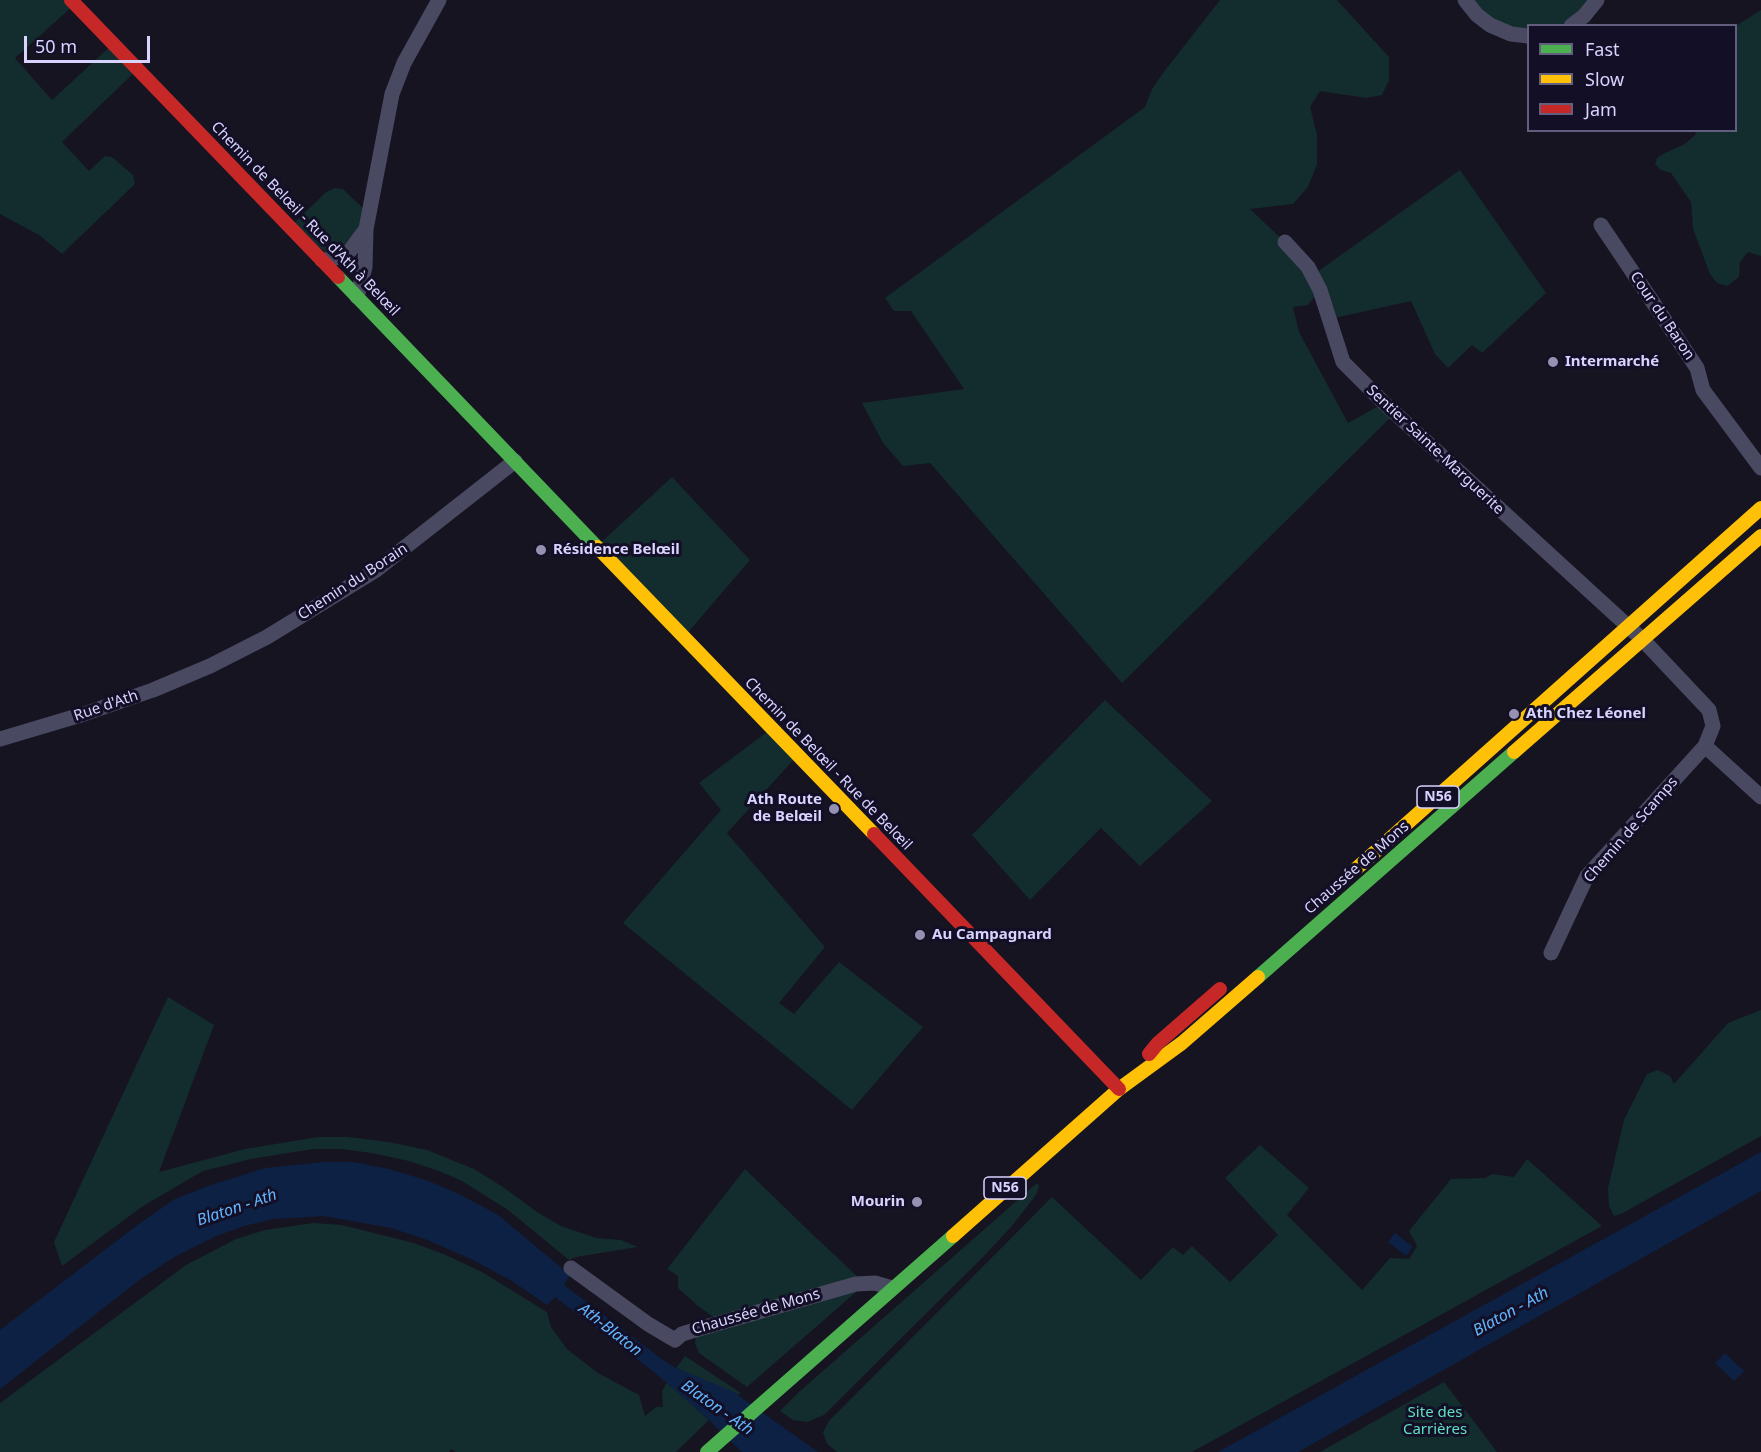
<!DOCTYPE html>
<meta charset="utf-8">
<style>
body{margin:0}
#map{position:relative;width:1761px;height:1452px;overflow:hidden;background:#161421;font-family:"Noto Sans",sans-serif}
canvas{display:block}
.legend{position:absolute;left:1527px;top:24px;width:210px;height:108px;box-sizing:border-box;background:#130f26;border:2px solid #625e7d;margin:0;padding:8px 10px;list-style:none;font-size:18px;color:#d9d4ff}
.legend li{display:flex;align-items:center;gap:12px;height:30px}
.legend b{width:30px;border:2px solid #625e7d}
.scale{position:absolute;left:24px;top:36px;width:126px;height:27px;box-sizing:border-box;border:3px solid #d9d4ff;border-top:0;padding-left:8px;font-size:18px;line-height:21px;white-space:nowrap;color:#d9d4ff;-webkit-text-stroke:4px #130f26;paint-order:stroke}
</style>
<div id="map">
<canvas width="1761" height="1452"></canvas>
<ul class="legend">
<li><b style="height:8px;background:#4caf50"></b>Fast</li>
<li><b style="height:8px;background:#ffc107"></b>Slow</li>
<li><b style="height:8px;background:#c62828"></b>Jam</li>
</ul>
<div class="scale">50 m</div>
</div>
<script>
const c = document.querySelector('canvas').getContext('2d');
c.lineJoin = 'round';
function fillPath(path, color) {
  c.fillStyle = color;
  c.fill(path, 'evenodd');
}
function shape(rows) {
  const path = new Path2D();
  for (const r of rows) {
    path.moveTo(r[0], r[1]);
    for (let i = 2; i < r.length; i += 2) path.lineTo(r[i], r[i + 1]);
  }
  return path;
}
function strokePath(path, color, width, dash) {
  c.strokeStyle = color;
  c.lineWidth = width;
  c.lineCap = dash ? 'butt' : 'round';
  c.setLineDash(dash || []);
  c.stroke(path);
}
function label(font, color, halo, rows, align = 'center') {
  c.font = font + ' "Noto Sans",sans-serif';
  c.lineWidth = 6;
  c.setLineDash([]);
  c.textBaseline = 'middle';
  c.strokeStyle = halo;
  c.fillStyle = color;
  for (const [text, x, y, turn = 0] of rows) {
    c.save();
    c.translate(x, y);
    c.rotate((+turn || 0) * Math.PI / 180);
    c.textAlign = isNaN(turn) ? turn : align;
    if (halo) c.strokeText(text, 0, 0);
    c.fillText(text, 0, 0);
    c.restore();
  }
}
fillPath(shape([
 [0,0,71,0,75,4,15,58,52,100,114,43,138,69,62,142,89,171,105,156,112,157,133,175,135,184,62,254,39,235,0,214],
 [1220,0,1337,0,1389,57,1389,80,1382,95,1366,98,1320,91,1310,107,1317,134,1317,164,1308,187,1293,204,1250,209,1301,257,1313,275,1460,170,1546,293,1482,353,1472,345,1448,368,1435,354,1411,301,1330,319,1320,290,1308,305,1293,307,1299,332,1348,423,1384,403,1391,417,1122,683,930,463,903,466,883,443,862,403,964,389,911,311,894,311,885,298,1145,107,1152,89,1163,73],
 [1465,0,1597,0,1571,25,1528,26,1528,36,1511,34],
 [1761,10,1761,256,1748,252,1740,262,1739,277,1727,286,1717,283,1710,274,1693,229,1691,202,1671,173,1661,170,1655,164,1657,158,1663,154,1685,144,1696,134,1695,131,1736,130,1736,26],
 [335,188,343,189,369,214,359,239,330,255,290,227,326,192],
 [672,477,750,560,684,637,596,547],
 [1105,700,1212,801,1140,866,1101,828,1030,900,972,835],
 [771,729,797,756,727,833,825,947,779,1003,794,1014,839,962,923,1027,852,1110,623,923,721,810,699,783],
 [168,997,214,1025,159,1172,245,1149,318,1137,348,1137,389,1142,427,1150,474,1169,503,1187,537,1212,561,1226,596,1238,621,1240,638,1247,576,1257,569,1260,508,1210,462,1181,439,1171,409,1161,371,1153,342,1149,313,1149,251,1159,203,1171,143,1206,62,1266,54,1242],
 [1761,1010,1761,1136,1621,1214,1614,1216,1609,1206,1608,1188,1624,1120,1647,1074,1658,1070,1670,1076,1674,1084,1728,1023],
 [1260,1145,1309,1188,1287,1215,1362,1290,1390,1258,1409,1259,1417,1246,1409,1231,1451,1179,1485,1178,1492,1174,1514,1177,1527,1159,1602,1226,1192,1452,837,1452,827,1444,823,1432,829,1421,1052,1197,1141,1280,1173,1247,1183,1255,1192,1246,1230,1282,1278,1235,1225,1178],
 [745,1169,810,1232,858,1277,716,1319,698,1306,678,1288,678,1276,667,1269],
 [1037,1183,1039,1186,1036,1195,1011,1227,984,1256,824,1415,807,1422,793,1420,780,1411,799,1392],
 [313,1223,342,1225,414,1243,446,1255,482,1272,547,1312,551,1327,567,1349,598,1373,639,1395,645,1416,656,1407,663,1407,662,1391,667,1382,709,1420,676,1452,456,1452,451,1449,449,1452,0,1452,0,1403,186,1265,236,1239,265,1230],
 [863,1286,747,1387,699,1353,695,1343,696,1334],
 [685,1356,741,1393,737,1395,676,1368],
 [1444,1382,1497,1452,1320,1452]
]), '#132c2d');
fillPath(shape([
 [1761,1152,1761,1191,1298,1452,1218,1452],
 [325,1162,353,1162,389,1169,429,1181,463,1196,498,1215,570,1275,564,1285,663,1360,676,1368,732,1391,818,1452,742,1452,709,1420,654,1372,555,1297,547,1305,512,1281,471,1259,425,1239,391,1228,324,1216,274,1219,244,1226,214,1237,176,1256,142,1278,0,1389,0,1330,140,1223,175,1199,208,1186,265,1168],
 [1395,1233,1413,1247,1406,1256,1388,1242],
 [1725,1353,1744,1371,1734,1381,1715,1363]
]), '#0d2144');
strokePath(shape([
 [1465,0,1477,15,1490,25,1511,34,1528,36],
 [1571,26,1584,16,1597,0],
 [1601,225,1697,368,1703,390,1761,468],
 [366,229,392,94,404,63,439,0],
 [1285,242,1308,267,1320,290,1343,362,1384,403,1643,640,1709,710,1713,726,1705,746,1587,876,1551,953],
 [322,260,333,259,349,252,366,229,365,267,357,297],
 [0,739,84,714,153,690,210,666,267,637,376,570,515,461],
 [1705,746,1761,797],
 [571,1268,648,1324,675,1340,682,1334,695,1330,856,1284,875,1283,892,1288]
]), '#4a4962', 15);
strokePath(shape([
 [338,277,597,547],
 [1258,977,1514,752],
 [707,1452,953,1236]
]), '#4caf50', 14);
strokePath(shape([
 [597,547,874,834],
 [1514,752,1761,536],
 [1357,868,1761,508],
 [953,1236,1119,1089,1182,1043,1258,977]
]), '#ffc107', 14);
strokePath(shape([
 [71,0,338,277],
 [874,834,1119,1089],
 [1149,1054,1158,1043,1220,989]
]), '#c62828', 14);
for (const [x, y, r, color] of [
 [1553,362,6,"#9591b1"],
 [541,550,6,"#9591b1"],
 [1514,714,6,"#9591b1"],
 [834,809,6,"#9591b1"],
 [920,935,6,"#9591b1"],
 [917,1202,6,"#9591b1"]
]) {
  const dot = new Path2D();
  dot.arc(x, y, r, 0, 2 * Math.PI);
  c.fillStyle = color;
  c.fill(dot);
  strokePath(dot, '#130f26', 2);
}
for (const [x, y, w] of [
 [1438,797,42],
 [1005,1188,42]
]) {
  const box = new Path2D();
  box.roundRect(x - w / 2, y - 11, w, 22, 4.5);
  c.fillStyle = '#130f26';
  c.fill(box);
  strokePath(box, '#d9d4ff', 1.5);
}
label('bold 14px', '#d9d4ff', null, [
 ["N56",1438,797],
 ["N56",1005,1188]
]);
label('15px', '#d9d4ff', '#130f26', [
 ["Chemin de Belœil - Rue d'Ath à Belœil",305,219,46],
 ["Cour du Baron",1662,316,56],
 ["Sentier Sainte-Marguerite",1435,450,43],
 ["Chemin du Borain",353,582,-33],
 ["Rue d'Ath",106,706,-19],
 ["Chemin de Belœil - Rue de Belœil",828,764,46],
 ["Chemin de Scamps",1631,830,-49],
 ["Chaussée de Mons",1357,868,-41],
 ["Chaussée de Mons",756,1312,-16]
]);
label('bold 15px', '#d9d4ff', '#130f26', [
 ["Intermarché",1565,362],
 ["Résidence Belœil",553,550],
 ["Ath Chez Léonel",1526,714],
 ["Ath Route",822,800,"right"],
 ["de Belœil",822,817,"right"],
 ["Au Campagnard",932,935],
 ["Mourin",905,1202,"right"]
], 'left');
label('15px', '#5fe0c0', '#130f26', [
 ["Site des",1435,1413],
 ["Carrières",1435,1430]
]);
label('italic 16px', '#62b6ff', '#130f26', [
 ["Blaton - Ath",237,1208,-19],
 ["Blaton - Ath",1511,1312,-29],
 ["Ath-Blaton",610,1330,38],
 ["Blaton - Ath",717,1408,35]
]);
</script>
